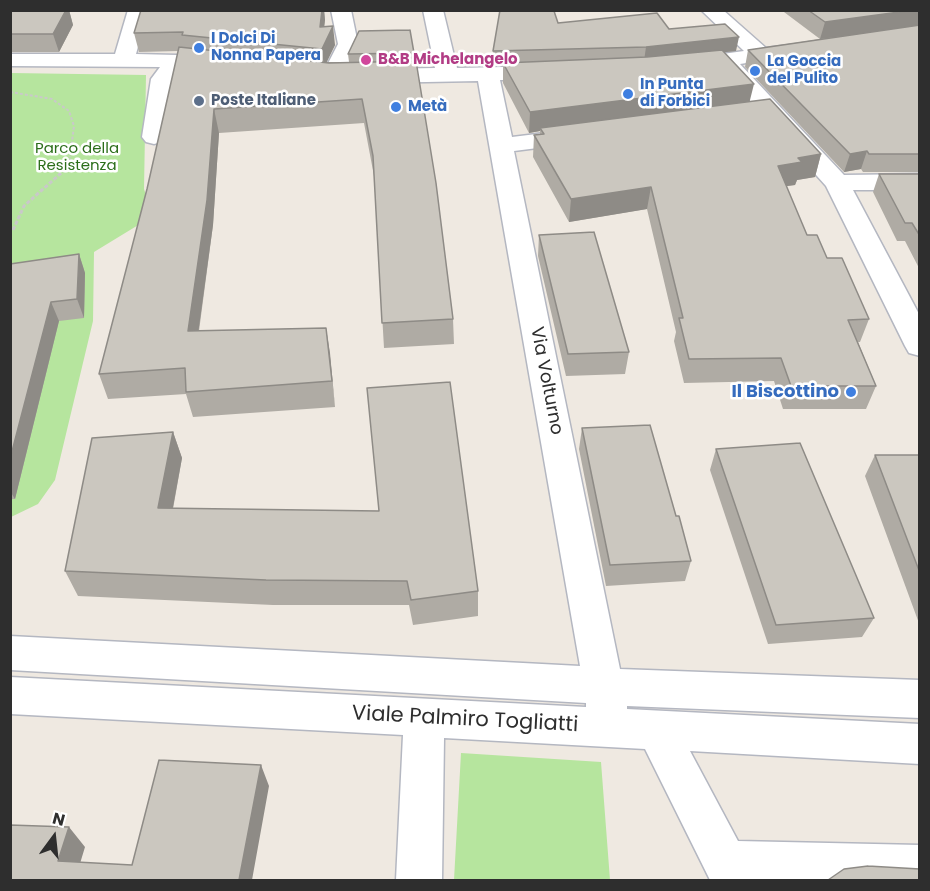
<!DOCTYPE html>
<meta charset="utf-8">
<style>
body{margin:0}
#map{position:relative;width:930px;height:891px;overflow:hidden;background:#efe9e1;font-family:Poppins,sans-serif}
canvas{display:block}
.frame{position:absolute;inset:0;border:12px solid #2e2e2e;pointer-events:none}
.north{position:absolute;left:24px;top:807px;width:60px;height:60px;-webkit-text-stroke:4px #fff;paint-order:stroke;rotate:15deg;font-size:16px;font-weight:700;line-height:24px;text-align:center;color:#2e2e2e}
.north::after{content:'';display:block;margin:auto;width:21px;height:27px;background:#2e2e2e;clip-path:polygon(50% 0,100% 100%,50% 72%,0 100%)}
</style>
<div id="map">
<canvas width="930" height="891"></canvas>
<div class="frame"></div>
<div class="north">N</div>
</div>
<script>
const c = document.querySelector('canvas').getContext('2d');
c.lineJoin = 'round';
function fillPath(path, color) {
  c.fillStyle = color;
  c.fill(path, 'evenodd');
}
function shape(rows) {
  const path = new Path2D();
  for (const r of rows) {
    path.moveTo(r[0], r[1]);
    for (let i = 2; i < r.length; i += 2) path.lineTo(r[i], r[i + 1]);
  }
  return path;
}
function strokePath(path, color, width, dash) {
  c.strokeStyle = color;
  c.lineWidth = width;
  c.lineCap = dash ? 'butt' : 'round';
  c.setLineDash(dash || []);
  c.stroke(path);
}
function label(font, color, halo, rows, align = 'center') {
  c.font = font + ' Poppins,sans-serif';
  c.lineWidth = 5;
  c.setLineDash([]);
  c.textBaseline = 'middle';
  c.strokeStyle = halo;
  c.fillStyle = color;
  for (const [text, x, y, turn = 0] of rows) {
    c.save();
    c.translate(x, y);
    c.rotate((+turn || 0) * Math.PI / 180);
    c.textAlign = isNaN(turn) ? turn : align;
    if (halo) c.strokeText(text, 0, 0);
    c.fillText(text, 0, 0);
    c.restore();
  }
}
fillPath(shape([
 [11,73,146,75,144,189,153,216,94,252,93,321,55,480,38,504,11,517],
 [461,753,601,762,610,880,454,880]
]), '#b6e59e');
const minor = shape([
 [128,10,148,10,136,54,177,55,221,60,229,61,232,66,229,71,221,72,183,68,173,80,166,137,162,142,154,144,146,142,142,137,151,79,160,67,10,66,10,54,115,54,128,10],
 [331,10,351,10,358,44,343,77,340,82,332,84,324,82,321,77,338,44,331,10],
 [423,10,443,10,457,68,548,66,556,68,559,73,556,78,548,80,500,80,512,137,577,129,585,131,589,136,585,141,577,143,514,151,620,669,920,680,920,718,627,706,627,709,920,724,920,764,690,751,738,841,920,845,920,880,710,880,645,749,444,738,442,880,396,880,403,735,10,714,10,677,586,707,586,703,10,670,10,636,580,666,478,81,375,83,367,81,364,76,367,71,375,69,435,68,423,10],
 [701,10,723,10,766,48,790,45,797,47,801,51,797,55,740,64,844,175,920,174,920,190,853,190,920,316,920,356,909,353,905,346,826,186,719,67,686,71,678,70,675,65,678,60,686,59,744,51,701,10]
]);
strokePath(minor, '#b4b7c1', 3);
strokePath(shape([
 [10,92,52,99,69,111,74,126,70,157]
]), '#c9c9c9', 2, [3, 2]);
strokePath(shape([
 [13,230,24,206,69,166,70,156]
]), '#c9c9c9', 3, [4, 2]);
fillPath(minor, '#fff');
fillPath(shape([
 [10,10,69,10,73,25,59,52,10,52],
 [141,10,324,10,325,20,324,27,335,45,326,62,349,62,348,54,414,53,414,61,453,319,454,344,384,348,374,176,364,123,219,133,213,225,199,331,326,328,335,407,193,417,186,394,108,399,99,374,147,189,178,51,139,52,134,33],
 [784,10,920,10,920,172,863,172,861,169,844,172,745,67,748,50,820,39,784,12],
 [558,23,669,29,736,51,724,52,750,101,821,154,815,177,797,180,795,185,786,186,807,235,827,258,869,319,860,342,858,342,876,386,866,409,783,409,774,381,684,383,674,341,676,332,647,209,569,222,533,157,534,135,540,134,540,131,529,133,503,83,503,65,493,65,493,51],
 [879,174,920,174,920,270,905,241,897,241,873,192],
 [539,235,629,352,625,374,566,376,538,256],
 [79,254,85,273,84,318,59,321,15,499,10,499,10,264],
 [582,428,676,516,691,561,685,581,606,586,579,449],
 [173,432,182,458,173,509,478,591,478,616,413,625,409,605,273,605,78,596,65,571],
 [716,449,874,618,862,637,768,644,710,470],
 [875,455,920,455,920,626,865,476]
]), '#afaba4');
fillPath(shape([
 [66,10,69,10,73,25,59,52,53,34],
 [322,10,324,10,325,20,322,45,320,27],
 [914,10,920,10,920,26,820,39,825,22],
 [333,26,335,45,324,68,322,49],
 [739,37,736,51,644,61,646,47],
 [754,84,749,104,540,128,540,131,529,133,530,112],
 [214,109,219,133,213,225,195,356,188,331],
 [867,151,861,169,844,172,850,154],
 [821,154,815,177,797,180,795,185,772,188,778,166,798,158],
 [651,187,647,209,569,222,571,199],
 [79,254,85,273,84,318,77,299],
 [51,302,59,321,15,499,10,491,10,459],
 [326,328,330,353,335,407,332,381],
 [173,432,182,458,168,534,158,508],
 [261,765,269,786,252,880,239,880],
 [69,827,85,847,75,880,58,861]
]), '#8e8b86');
const building = shape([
 [10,10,66,10,53,34,10,34,10,10],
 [141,10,322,10,320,27,333,26,322,49,182,35,183,32,134,33,141,10],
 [500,10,554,11,558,23,657,13,669,29,725,24,739,37,646,47,493,51,500,10],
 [808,10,914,10,825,22,808,10],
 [920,25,920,154,869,154,867,151,850,154,748,50,920,25],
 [410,30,414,53,348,54,359,31,410,30],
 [179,47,329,63,416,61,436,183,453,319,382,323,373,156,362,99,214,109,207,200,188,331,326,328,332,381,186,392,185,368,99,374,147,189,179,47],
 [722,50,754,84,530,112,503,63,647,57,722,50],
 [770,99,821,154,798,158,802,162,778,166,807,235,817,235,827,258,842,258,869,319,848,320,876,386,791,386,781,358,689,359,679,318,683,318,651,187,571,199,534,135,544,134,540,128,770,99],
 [879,174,920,174,920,236,912,223,905,223,879,174],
 [594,232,629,352,568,354,539,235,594,232],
 [79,254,77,299,51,302,10,459,10,264,79,254],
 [450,382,478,591,411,600,407,581,266,580,65,571,92,438,173,432,158,508,379,511,367,388,450,382],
 [650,425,676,516,679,516,691,561,610,565,582,428,650,425],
 [800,443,874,618,776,625,716,449,800,443],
 [875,455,920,455,920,573,875,455],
 [159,760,261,765,239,880,10,880,10,825,69,827,58,861,132,865,159,760],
 [868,866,920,869,920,880,828,880,844,869,868,866]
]);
fillPath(building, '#cbc7bf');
strokePath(building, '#8e8b86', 1.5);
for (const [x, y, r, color] of [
 [199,48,6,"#3f7fe0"],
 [366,60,6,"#d1479c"],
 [755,71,6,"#3f7fe0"],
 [628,94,6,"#3f7fe0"],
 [199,101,6,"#5c6f8a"],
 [396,107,6,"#3f7fe0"],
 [851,392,6,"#3f7fe0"]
]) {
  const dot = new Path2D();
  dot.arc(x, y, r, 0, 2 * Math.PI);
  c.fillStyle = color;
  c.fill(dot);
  strokePath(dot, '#fff', 2);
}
label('bold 15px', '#366cbe', '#fff', [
 ["I Dolci Di",211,39],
 ["Nonna Papera",211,56],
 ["La Goccia",767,62],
 ["del Pulito",767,79],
 ["In Punta",640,85],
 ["di Forbici",640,102],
 ["Metà",408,107]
], 'left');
label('bold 15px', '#b23c85', '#fff', [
 ["B&B Michelangelo",378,60]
], 'left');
label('bold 15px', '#4e5e75', '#fff', [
 ["Poste Italiane",211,101]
], 'left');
label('15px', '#2c6e1b', '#fff', [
 ["Parco della",77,149],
 ["Resistenza",77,166]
]);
label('18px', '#2e2e2e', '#fff', [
 ["Via Volturno",546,381,79]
]);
label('bold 18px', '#366cbe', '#fff', [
 ["Il Biscottino",839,392]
], 'right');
label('21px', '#2e2e2e', '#fff', [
 ["Viale Palmiro Togliatti",465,720,3]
]);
</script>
